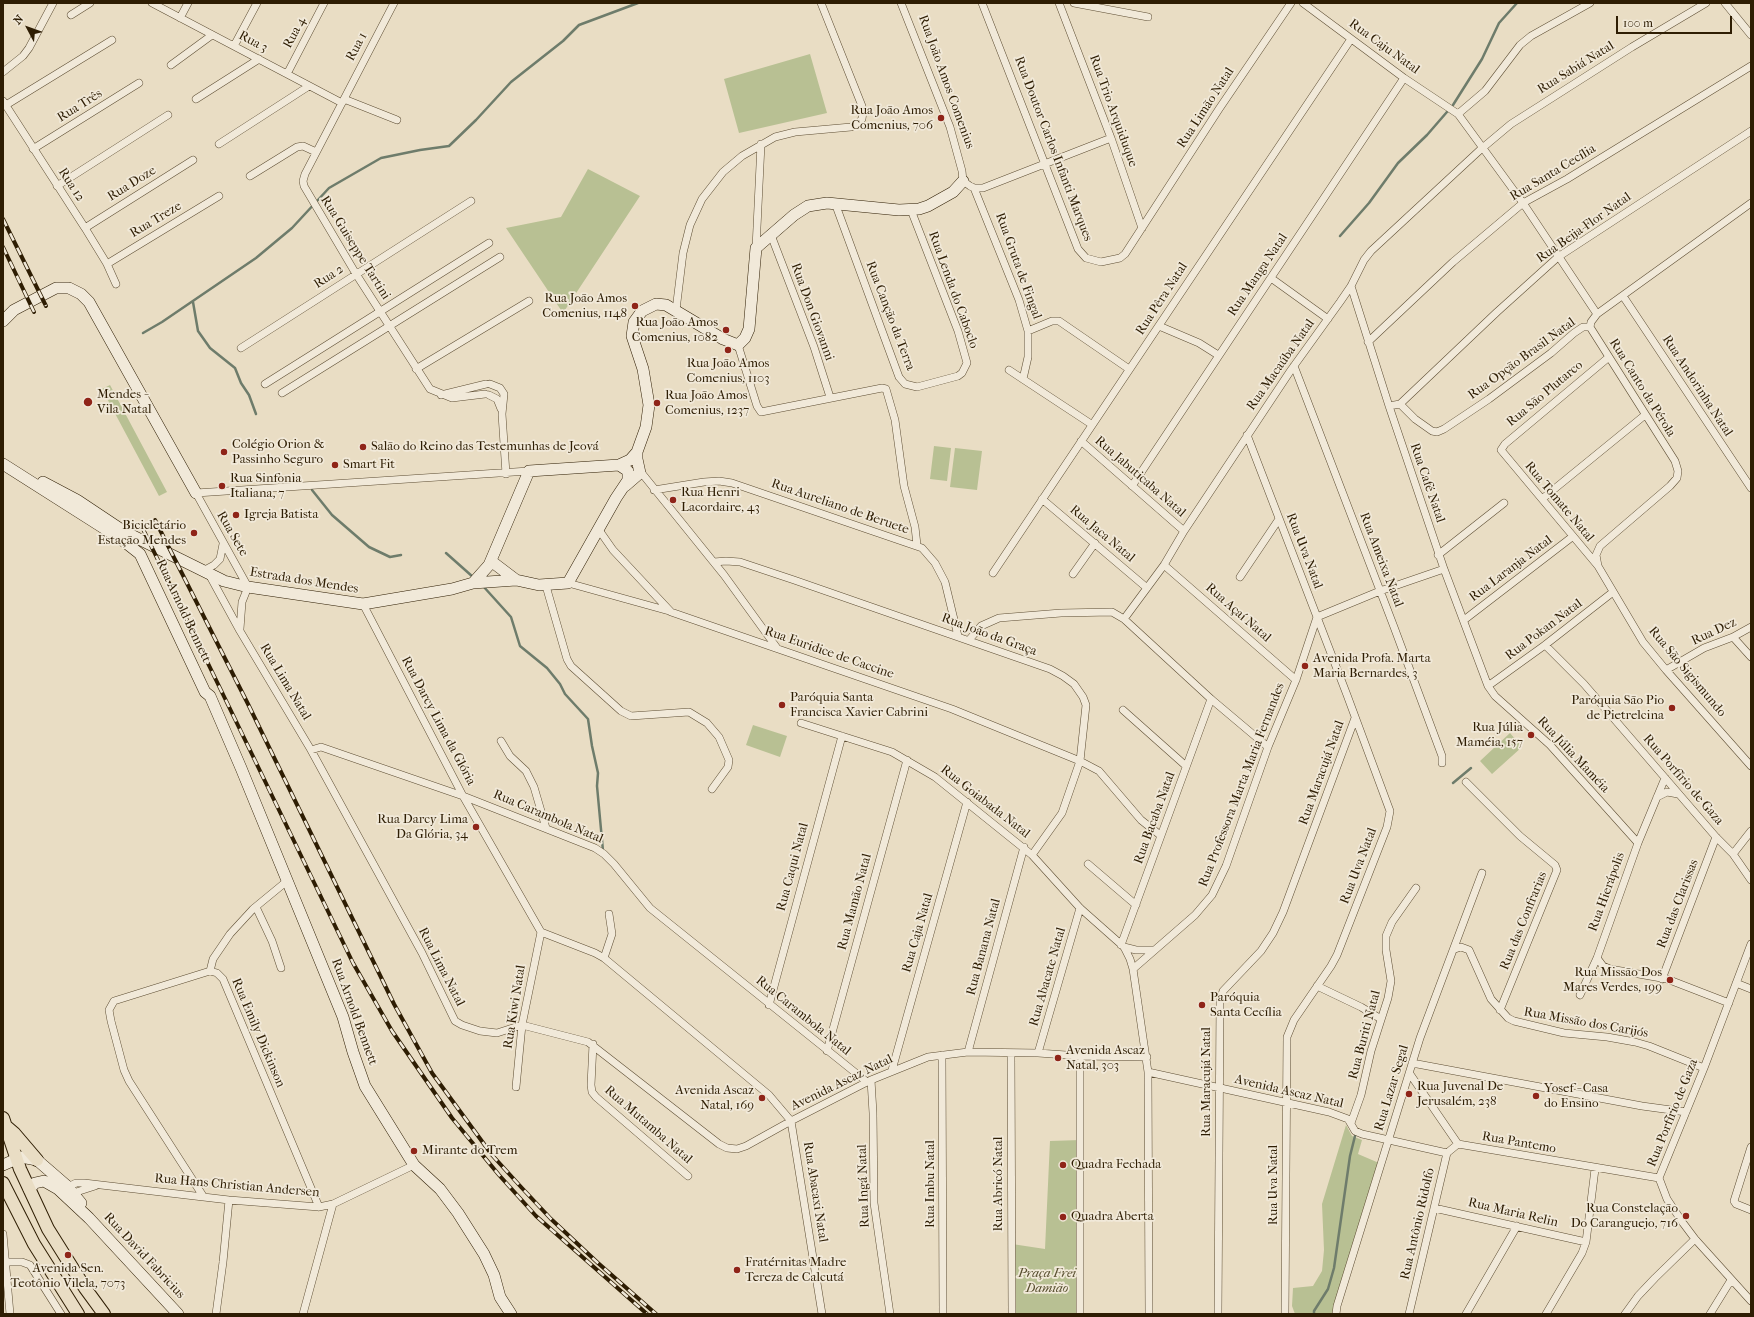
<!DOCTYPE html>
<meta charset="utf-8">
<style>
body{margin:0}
#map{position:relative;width:1754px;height:1317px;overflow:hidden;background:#e9ddc4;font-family:"IM FELL French Canon",serif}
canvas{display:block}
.frame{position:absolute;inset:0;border:4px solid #2e1d03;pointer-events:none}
.north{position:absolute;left:8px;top:8px;width:40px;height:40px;-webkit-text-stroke:3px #f1e9d9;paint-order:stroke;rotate:311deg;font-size:11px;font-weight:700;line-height:16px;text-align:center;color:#2e1d03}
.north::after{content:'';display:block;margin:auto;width:14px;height:18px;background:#2e1d03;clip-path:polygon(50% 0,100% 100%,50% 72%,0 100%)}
.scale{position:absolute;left:1616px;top:16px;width:116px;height:18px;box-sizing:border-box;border:2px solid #2e1d03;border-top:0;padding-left:5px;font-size:12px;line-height:14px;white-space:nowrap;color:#2e1d03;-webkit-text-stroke:3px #f1e9d9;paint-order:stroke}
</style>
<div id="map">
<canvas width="1754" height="1317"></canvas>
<div class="frame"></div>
<div class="north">N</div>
<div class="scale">100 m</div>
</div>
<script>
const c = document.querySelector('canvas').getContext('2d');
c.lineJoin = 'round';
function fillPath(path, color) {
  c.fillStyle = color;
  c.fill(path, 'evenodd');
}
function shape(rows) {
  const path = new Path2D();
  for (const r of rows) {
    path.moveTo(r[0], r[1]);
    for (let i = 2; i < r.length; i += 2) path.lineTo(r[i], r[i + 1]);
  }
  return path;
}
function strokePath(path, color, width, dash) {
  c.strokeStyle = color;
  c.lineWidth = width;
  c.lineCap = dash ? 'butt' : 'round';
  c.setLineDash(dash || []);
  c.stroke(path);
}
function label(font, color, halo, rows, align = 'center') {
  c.font = font + ' "IM FELL French Canon",serif';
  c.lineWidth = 3.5;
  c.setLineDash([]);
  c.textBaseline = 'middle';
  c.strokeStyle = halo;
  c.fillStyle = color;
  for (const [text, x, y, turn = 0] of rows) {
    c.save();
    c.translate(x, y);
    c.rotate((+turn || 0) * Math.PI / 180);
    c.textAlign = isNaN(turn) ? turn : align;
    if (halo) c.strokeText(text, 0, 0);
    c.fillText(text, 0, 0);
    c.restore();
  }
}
fillPath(shape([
 [810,54,827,113,739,133,724,79],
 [588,169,640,196,563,313,506,228,561,217],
 [110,385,167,492,159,496,102,389],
 [934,446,951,448,947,481,930,479],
 [955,448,982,451,977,490,950,487],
 [753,725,787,736,780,757,746,745],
 [1510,733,1522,747,1492,774,1480,761],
 [1346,1125,1352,1136,1362,1140,1358,1154,1379,1163,1332,1314,1295,1314,1292,1306,1293,1288,1313,1286,1322,1271,1324,1250,1322,1204],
 [1081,1140,1080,1314,1011,1314,1012,1244,1045,1249,1050,1141]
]), '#b8c093');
strokePath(shape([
 [1340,236,1369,203,1398,163,1427,135,1453,105,1482,59,1499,23,1517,3],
 [193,302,198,331,210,348,235,368,241,383,249,395,256,414],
 [143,333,162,322,256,258,292,228,329,188,381,158,420,150,449,146,476,120,511,82,563,41,579,25,638,3],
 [312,490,332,515,369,547,390,557,401,555],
 [446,553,473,577],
 [483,586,511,617,520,646,547,668,560,684,565,694,588,719,592,746,598,773,597,786,603,851],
 [1453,783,1471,768],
 [1314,1314,1314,1311,1328,1289,1334,1268,1350,1156,1355,1136]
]), '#6e7c6b', 2.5);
const street = shape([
 [152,3,342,103],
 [394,3,305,174,303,181,304,186,356,274,430,389,452,398,485,394],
 [901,3,950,127,962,171,963,181,970,186,974,188,983,188,1111,138],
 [982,3,1078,249,1086,258,1101,262,1120,258,1125,254,1219,109,1291,3],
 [1059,3,1111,138,1142,228],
 [1074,3,1148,17],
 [1303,3,1404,78,1458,114,1485,91,1520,45,1531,36,1590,3],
 [1725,3,1751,35],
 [71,15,90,3],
 [180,18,188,3],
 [234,46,257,3],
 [171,65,212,35],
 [3,72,23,56,29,48,53,3],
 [287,74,324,3],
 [196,99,259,59],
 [344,99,397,120],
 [3,101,85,228,107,264,116,284],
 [6,105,112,40],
 [1458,114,1523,203,1597,314],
 [219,144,309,86],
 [33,149,139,83],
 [250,176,297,147,303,146,316,152],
 [57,186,168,115],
 [974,188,1019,300,1028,331,1028,357,1023,379],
 [835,203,899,377,905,384,917,387,958,376,962,373,967,363,958,331,911,210],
 [85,228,193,160],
 [771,235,814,347,830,397],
 [756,248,761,144],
 [107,264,219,196],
 [1271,278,1328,319],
 [1351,286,1389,406,1444,569,1488,686,1495,696,1550,745,1638,843],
 [1623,296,1751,488],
 [676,310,683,253,690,225,702,199,723,172,742,156,775,137,795,132,851,127,856,125,862,119,863,112,862,106,821,3],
 [1159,326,1199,343,1218,355],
 [1590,327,1675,461,1678,471,1677,478,1670,486,1600,546,1596,555,1598,566,1643,642,1666,670,1751,766],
 [1028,331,1052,321,1059,321,1129,369],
 [1368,342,1453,262,1523,203,1567,179,1751,66],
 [738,345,757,406,761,412,882,388,886,389,895,420,904,486,915,527,917,545],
 [241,348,471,201],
 [1294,366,1394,627,1442,756,1442,763],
 [416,369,529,301],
 [1009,370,1091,424],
 [265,384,489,243],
 [490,384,500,388,504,394,502,414,506,474],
 [282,393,500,257],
 [441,395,486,384],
 [489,395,497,399,501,409],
 [1400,404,1415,419,1432,431,1437,432,1444,429,1489,399,1551,353,1574,333,1583,327,1590,327,1591,322,1597,314,1751,203],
 [1389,406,1400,404,1497,312,1558,257,1751,131],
 [1247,435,1347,695,1390,811,1387,827,1337,955,1331,966,1294,1020,1287,1037,1285,1314],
 [1081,441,1184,531],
 [640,471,724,575,777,648],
 [1132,486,1404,78],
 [654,490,704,482,719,481,732,483,922,548,935,563,945,582,958,636],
 [1042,499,1147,588],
 [1542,499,1645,415],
 [599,530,613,550,671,612,952,709,1080,761,1099,771,1141,820,1160,835],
 [1438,555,1504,503],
 [714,562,726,561,740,562,794,580,1050,669,1063,676,1074,684,1083,697,1086,705,1080,761,1062,813,1032,855],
 [1164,565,1296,680],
 [1598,566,1501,450,1505,444,1609,357],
 [203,571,214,565,220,559,223,544],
 [993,573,1351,39],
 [1073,574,1095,543],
 [210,576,240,631,311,750,422,953,455,1021,462,1025,480,1031,497,1033,522,1025,588,1042,719,1144,727,1148,737,1149,746,1146,791,1121,822,1314],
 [1240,577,1279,519],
 [568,583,669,611],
 [546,586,567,659,571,666,621,711,631,716,689,712,707,723,719,737,729,760,728,767,712,789],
 [363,604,463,796,541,932],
 [1124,619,1164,565,1184,531,1291,370,1340,302,1351,286,1364,260,1371,251,1480,150,1511,124,1632,47,1706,3],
 [1464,620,1572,537],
 [240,629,242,602,248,587,196,493,529,471],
 [1733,637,1751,657],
 [969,640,981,626,999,618,1061,613,1112,612,1124,619,1211,699,1268,747],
 [1545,645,1584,684,1716,837,1733,854,1751,880],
 [1666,670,1704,648,1733,637,1751,627],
 [1488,686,1545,645,1613,592],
 [1123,710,1186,766],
 [801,723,892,752,935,777,1032,855,1080,908,1124,947,1130,959,1133,969],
 [501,741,510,756,526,771,534,787,546,828],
 [311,750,321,747,463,796,595,848,604,854,614,864,650,908,867,1082],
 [1466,782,1520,836,1555,865,1557,870,1500,1010],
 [1657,797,1667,792,1678,794],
 [1733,854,1751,831],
 [1088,864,1136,905],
 [256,907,272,941,281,968],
 [541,932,595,953,604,958,769,1095,791,1121,871,1080,928,1057,968,1052,1038,1053,1080,1056,1147,1057],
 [1121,945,1211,699],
 [1124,947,1136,950,1154,950],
 [1455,949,1461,947,1469,950,1491,999,1508,1018,1514,1021,1564,1033,1607,1037,1635,1042,1649,1046,1704,1068],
 [604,958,612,934,609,914],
 [1597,958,1603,966,1610,969,1667,979,1729,1003],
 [210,971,213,959,230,934,253,909,287,881],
 [1662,979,1716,837],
 [1736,983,1751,989],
 [1317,986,1361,1007,1381,1019],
 [1580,995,1597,958,1638,843,1665,778],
 [769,1005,842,736],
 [593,1044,591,1085,592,1092,596,1097,688,1176],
 [827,1051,907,760],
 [968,1052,1024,847],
 [1038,1053,1080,908],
 [1011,1054,1012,1314],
 [942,1055,943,1314],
 [1412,1063,1642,1106,1686,1112],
 [892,1070,967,802],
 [1148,1072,1329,1112,1348,1119,1355,1131,1362,1134,1447,1153],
 [1410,1074,1458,1144,1659,1178],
 [871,1080,873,1113,874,1203,890,1314],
 [516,1087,522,1025,541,932],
 [1351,1123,1361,1095,1371,1051,1388,998,1391,981,1386,950,1386,936,1392,922,1416,888],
 [1751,1147,1734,1201,1736,1204,1751,1210],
 [1659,1178,1704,1068,1751,944],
 [1659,1178,1667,1199,1683,1223,1695,1239,1751,1301],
 [64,1189,76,1183,84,1183,229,1200,319,1207,333,1204,414,1165],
 [70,1194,95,1186],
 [203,1196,129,1081,124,1070,111,1021,109,1010,114,1001,210,971,217,973,223,979,319,1207],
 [1434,1208,1586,1242],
 [3,1234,10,1314],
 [6,1262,22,1262,30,1265,61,1314],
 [216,1314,223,1262,229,1200],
 [303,1314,333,1204],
 [1080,1314,1080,1056],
 [1149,1314,1148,1072,1133,969,1195,915,1212,895,1226,866,1268,747,1296,680,1317,617,1380,591,1444,569],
 [1218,1314,1220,1001,1223,991,1261,951,1273,933,1283,912,1355,718],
 [1336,1314,1337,1306,1420,1038,1482,873],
 [1409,1314,1447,1153,1458,1144],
 [1466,1314,1517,1226],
 [1546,1314,1582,1253,1586,1242,1595,1169],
 [1625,1314,1638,1296,1655,1278,1695,1239],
 [1710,1314,1731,1280]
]);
const secondary = shape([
 [3,321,14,310,56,288,69,288,81,294,89,302,196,493],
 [3,464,121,539,140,554,205,692,210,696,241,768,343,1017,353,1052,365,1086,414,1165,440,1189,458,1213,484,1254,494,1275,500,1297,511,1314],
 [43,482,77,500,125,532,224,581,248,587,363,604,452,589,473,583,516,580,539,585,568,583,616,498,628,480,628,471,619,465],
 [625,486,640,473,637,459,637,452],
 [491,561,516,580],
 [473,583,489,565,529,471,619,465,630,460,637,452,646,427,649,405,643,369,632,336,634,322,642,311,656,304,666,305,723,339,738,345,745,338,749,329,756,248,794,215,808,206,827,203,899,210,919,209,928,206,953,192,963,181],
 [3,1165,21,1157,37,1160,67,1186,81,1203],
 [29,1189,35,1183,44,1181,58,1189,89,1218,178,1314]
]);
const primary = shape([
 [3,1118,20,1169,48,1229,85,1288,104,1314],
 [7,1127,14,1133,37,1160],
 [3,1183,34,1244,78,1314]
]);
strokePath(street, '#5d4d33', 8);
strokePath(secondary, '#2e1d03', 12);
strokePath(primary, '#2e1d03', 14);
strokePath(street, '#f1e9d9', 7);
strokePath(secondary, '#f1e9d9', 11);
strokePath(primary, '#e9ddc4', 12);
const rail = shape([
 [3,219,46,306],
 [3,247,34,312],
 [155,520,248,704,394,1004,432,1073,492,1155,521,1187,551,1219,598,1263,656,1314],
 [142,527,353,963,392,1031,452,1118,499,1175,536,1216,647,1314]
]);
strokePath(rail, '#2e1d03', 4);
strokePath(rail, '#f1e9d9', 2.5, [8]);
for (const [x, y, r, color] of [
 [941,118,4,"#8f2418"],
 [635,306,4,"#8f2418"],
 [726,330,4,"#8f2418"],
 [728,350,4,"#8f2418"],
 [88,402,5,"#8f2418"],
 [657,403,4,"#8f2418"],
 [363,447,4,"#8f2418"],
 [224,452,4,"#8f2418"],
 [335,465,4,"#8f2418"],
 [222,486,4,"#8f2418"],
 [673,500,4,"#8f2418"],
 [236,515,4,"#8f2418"],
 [194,533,4,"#8f2418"],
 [1305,666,4,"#8f2418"],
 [782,705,4,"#8f2418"],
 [1672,708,4,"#8f2418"],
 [1531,735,4,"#8f2418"],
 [476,827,4,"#8f2418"],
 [1670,980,4,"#8f2418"],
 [1202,1005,4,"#8f2418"],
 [1058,1058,4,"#8f2418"],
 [1409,1094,4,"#8f2418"],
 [1536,1096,4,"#8f2418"],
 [762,1098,4,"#8f2418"],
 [414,1151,4,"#8f2418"],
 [1063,1165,4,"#8f2418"],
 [1686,1216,4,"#8f2418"],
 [1063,1217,4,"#8f2418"],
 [68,1255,4,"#8f2418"],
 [737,1270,4,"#8f2418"]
]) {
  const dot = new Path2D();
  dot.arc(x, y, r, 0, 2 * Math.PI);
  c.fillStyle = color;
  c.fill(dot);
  strokePath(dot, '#f1e9d9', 1.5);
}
label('13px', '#2e1d03', '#f1e9d9', [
 ["Rua 4",295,33,-62],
 ["Rua 3",253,42,28],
 ["Rua 1",357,47,-62],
 ["Rua Caju Natal",1384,47,36],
 ["Rua Sabiá Natal",1576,68,-32],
 ["Rua João Amos Comenius",946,82,70],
 ["Rua Três",80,106,-32],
 ["Rua Limão Natal",1206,108,-57],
 ["Rua Trio Arquiduque",1113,111,70],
 ["Rua Doutor Carlos Infanti Marques",1053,149,69],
 ["Rua Santa Cecília",1553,173,-31],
 ["Rua Doze",132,184,-32],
 ["Rua 12",71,185,57],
 ["Rua Treze",156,220,-31],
 ["Rua Beija-Flor Natal",1584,228,-35],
 ["Rua Guiseppe Tartini",355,248,58],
 ["Rua Gruta de Fingal",1018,266,70],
 ["Rua Manga Natal",1258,275,-56],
 ["Rua 2",329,277,-33],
 ["Rua Lenda do Caboclo",953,290,70],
 ["Rua Pêra Natal",1162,299,-57],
 ["Rua Don Giovanni",812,312,70],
 ["Rua Canção da Terra",890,316,69],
 ["Rua Opção Brasil Natal",1522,359,-36],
 ["Rua Macaúba Natal",1281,365,-55],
 ["Rua Andorinha Natal",1697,386,57],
 ["Rua Canto da Pérola",1642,388,58],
 ["Rua São Plutarco",1545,394,-40],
 ["Rua Jabuticaba Natal",1140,477,41],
 ["Rua Café Natal",1427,483,71],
 ["Rua Tomate Natal",1559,502,50],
 ["Rua Aureliano de Beruete",840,507,19],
 ["Rua Sete",232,534,60],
 ["Rua Jaca Natal",1102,534,40],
 ["Rua Uva Natal",1304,551,69],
 ["Rua Ameixa Natal",1381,560,69],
 ["Rua Laranja Natal",1511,569,-37],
 ["Estrada dos Mendes",304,581,9],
 ["Rua Arnold Bennett",183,611,65],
 ["Rua Açaí Natal",1238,613,41],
 ["Rua Pokan Natal",1544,630,-37],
 ["Rua Dez",1714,632,-25],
 ["Rua João da Graça",989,635,20],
 ["Rua Euridice de Caccine",829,653,19],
 ["Rua São Sigismundo",1687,672,50],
 ["Rua Lima Natal",285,682,59],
 ["Rua Darcy Lima da Glória",438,721,62],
 ["Rua Júlia Maméia",1573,755,47],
 ["Rua Maracujá Natal",1322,773,-70],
 ["Rua Porfírio de Gaza",1683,780,49],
 ["Rua Professora Marta Maria Fernandes",1242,785,-69],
 ["Rua Goiabada Natal",985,802,38],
 ["Rua Carambola Natal",548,817,23],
 ["Rua Bacaba Natal",1155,818,-70],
 ["Rua Uva Natal",1359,866,-69],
 ["Rua Caqui Natal",793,867,-75],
 ["Rua Hierápolis",1607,892,-70],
 ["Rua Mamão Natal",855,902,-75],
 ["Rua das Clarissas",1678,904,-69],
 ["Rua das Confrarias",1524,921,-68],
 ["Rua Caja Natal",918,933,-74],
 ["Rua Banana Natal",984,947,-75],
 ["Rua Lima Natal",441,967,63],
 ["Rua Abacate Natal",1048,977,-74],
 ["Rua Kiwi Natal",515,1007,-81],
 ["Rua Arnold Bennett",354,1012,70],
 ["Rua Carambola Natal",803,1016,39],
 ["Rua Missão dos Carijós",1586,1023,10],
 ["Rua Emily Dickinson",258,1033,67],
 ["Rua Buriti Natal",1365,1035,-75],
 ["Rua Maracujá Natal",1207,1082,-90],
 ["Avenida Ascaz Natal",842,1083,-26],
 ["Rua Lazar Segal",1392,1088,-73],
 ["Avenida Ascaz Natal",1289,1092,13],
 ["Rua Porfírio de Gaza",1673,1113,-68],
 ["Rua Mutamba Natal",648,1125,41],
 ["Rua Pantemo",1519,1143,10],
 ["Rua Imbu Natal",931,1184,-90],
 ["Rua Abricó Natal",999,1184,-90],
 ["Rua Uva Natal",1274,1185,-90],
 ["Rua Hans Christian Andersen",237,1186,5],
 ["Rua Ingá Natal",864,1186,-92],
 ["Rua Abacaxi Natal",815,1192,81],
 ["Rua Maria Relin",1513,1213,13],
 ["Rua Antônio Ridolfo",1418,1224,-77],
 ["Rua David Fabricius",144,1256,47]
]);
label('13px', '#2e1d03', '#f1e9d9', [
 ["Rua João Amos",933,111,"right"],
 ["Comenius, 706",933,126,"right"],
 ["Rua João Amos",627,299,"right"],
 ["Comenius, 1148",627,314,"right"],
 ["Rua João Amos",718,323,"right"],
 ["Comenius, 1082",718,338,"right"],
 ["Rua João Amos",728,364,"center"],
 ["Comenius, 1103",728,379,"center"],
 ["Mendes -",97,395],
 ["Vila Natal",97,410],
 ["Rua João Amos",665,396],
 ["Comenius, 1237",665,411],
 ["Colégio Orion &",232,445],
 ["Passinho Seguro",232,460],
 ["Salão do Reino das Testemunhas de Jeová",371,447],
 ["Smart Fit",343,465],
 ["Rua Sinfonia",230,479],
 ["Italiana, 7",230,494],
 ["Rua Henri",681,493],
 ["Lacordaire, 43",681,508],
 ["Igreja Batista",244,515],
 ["Bicicletário",186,526,"right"],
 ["Estação Mendes",186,541,"right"],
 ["Avenida Profa. Marta",1313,659],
 ["Maria Bernardes, 3",1313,674],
 ["Paróquia Santa",790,698],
 ["Francisca Xavier Cabrini",790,713],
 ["Paróquia São Pio",1664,701,"right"],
 ["de Pietrelcina",1664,716,"right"],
 ["Rua Júlia",1523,728,"right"],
 ["Maméia, 157",1523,743,"right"],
 ["Rua Darcy Lima",468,820,"right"],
 ["Da Glória, 34",468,835,"right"],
 ["Rua Missão Dos",1662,973,"right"],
 ["Mares Verdes, 199",1662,988,"right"],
 ["Paróquia",1210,998],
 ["Santa Cecília",1210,1013],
 ["Avenida Ascaz",1066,1051],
 ["Natal, 303",1066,1066],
 ["Rua Juvenal De",1417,1087],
 ["Jerusalém, 238",1417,1102],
 ["Yosef - Casa",1544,1089],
 ["do Ensino",1544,1104],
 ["Avenida Ascaz",754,1091,"right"],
 ["Natal, 169",754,1106,"right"],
 ["Mirante do Trem",422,1151],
 ["Quadra Fechada",1071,1165],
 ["Rua Constelação",1678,1209,"right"],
 ["Do Caranguejo, 716",1678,1224,"right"],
 ["Quadra Aberta",1071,1217],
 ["Fratérnitas Madre",745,1263],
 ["Tereza de Calcutá",745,1278],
 ["Avenida Sen.",68,1269,"center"],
 ["Teotônio Vilela, 7073",68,1284,"center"]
], 'left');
label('italic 13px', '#574e2e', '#f1e9d9', [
 ["Praça Frei",1047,1274],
 ["Damião",1047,1289]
]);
</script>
